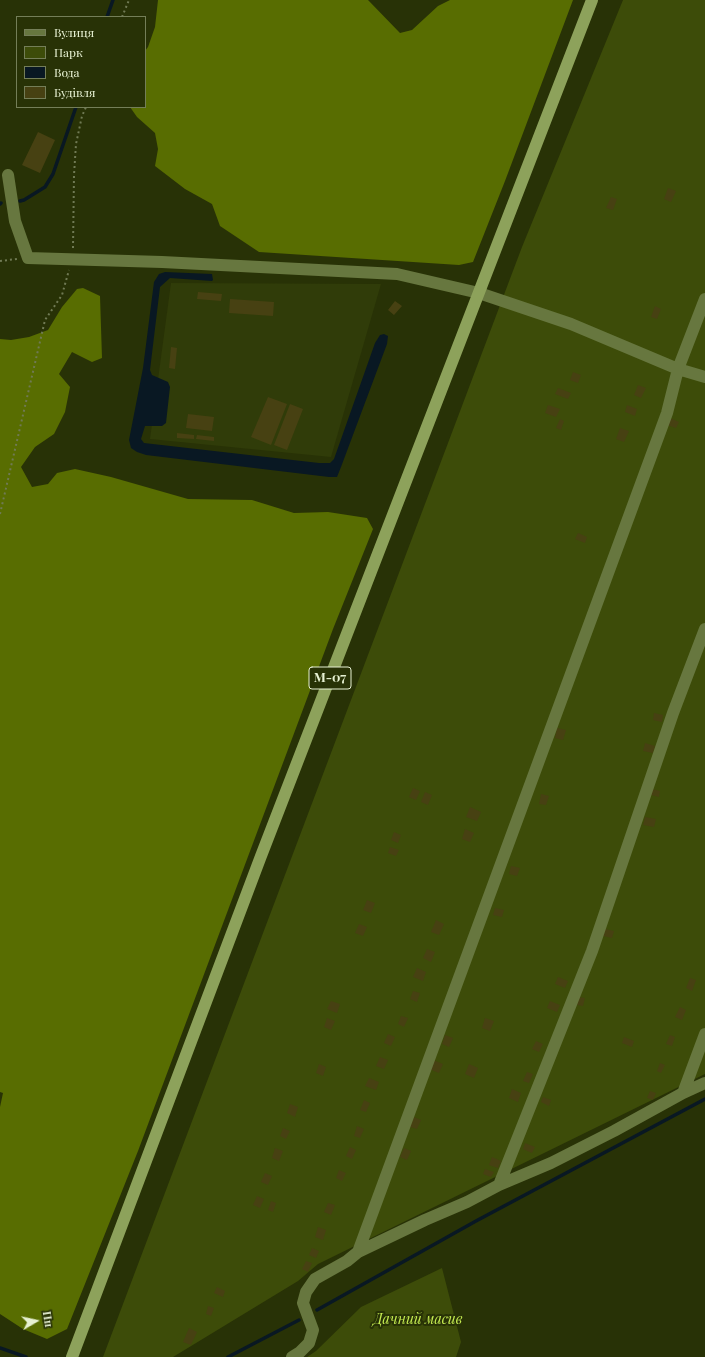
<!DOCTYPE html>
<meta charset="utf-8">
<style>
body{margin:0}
#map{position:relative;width:705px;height:1357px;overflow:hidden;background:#283206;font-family:"Playfair Display",serif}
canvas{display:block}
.legend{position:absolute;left:16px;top:16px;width:130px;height:92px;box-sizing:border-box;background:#283206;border:1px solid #747e58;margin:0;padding:5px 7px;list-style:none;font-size:12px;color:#e7f1d3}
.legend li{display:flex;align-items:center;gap:8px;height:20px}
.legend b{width:20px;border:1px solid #747e58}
.north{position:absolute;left:16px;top:1301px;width:40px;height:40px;-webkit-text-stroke:3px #283206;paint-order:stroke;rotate:81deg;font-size:11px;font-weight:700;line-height:16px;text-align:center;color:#e7f1d3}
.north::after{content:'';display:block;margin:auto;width:14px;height:18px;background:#e7f1d3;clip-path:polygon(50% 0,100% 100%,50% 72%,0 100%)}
</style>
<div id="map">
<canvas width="705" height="1357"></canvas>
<ul class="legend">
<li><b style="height:5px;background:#67773f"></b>Вулиця</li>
<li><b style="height:11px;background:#3d4c09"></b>Парк</li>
<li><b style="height:11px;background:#091823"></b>Вода</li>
<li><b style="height:11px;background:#474112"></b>Будівля</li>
</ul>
<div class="north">Пн</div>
</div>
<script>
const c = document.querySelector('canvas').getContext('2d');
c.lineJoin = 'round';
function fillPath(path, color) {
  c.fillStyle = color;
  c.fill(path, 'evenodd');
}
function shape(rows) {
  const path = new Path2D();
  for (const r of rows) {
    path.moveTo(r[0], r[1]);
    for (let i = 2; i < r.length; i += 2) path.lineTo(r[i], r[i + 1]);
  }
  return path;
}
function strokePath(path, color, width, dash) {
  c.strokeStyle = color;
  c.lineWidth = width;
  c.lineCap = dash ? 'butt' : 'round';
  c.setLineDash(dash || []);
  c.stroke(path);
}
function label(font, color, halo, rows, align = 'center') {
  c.font = font + ' "Playfair Display",serif';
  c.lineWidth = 4;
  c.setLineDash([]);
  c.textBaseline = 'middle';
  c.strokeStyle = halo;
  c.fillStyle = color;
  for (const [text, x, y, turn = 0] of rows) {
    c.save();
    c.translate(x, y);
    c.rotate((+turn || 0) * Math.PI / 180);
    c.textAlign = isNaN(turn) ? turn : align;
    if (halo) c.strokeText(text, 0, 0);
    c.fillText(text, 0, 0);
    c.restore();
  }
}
fillPath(shape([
 [171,283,381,284,331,457,150,439]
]), '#303c09');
fillPath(shape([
 [623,0,705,0,705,1074,318,1264,298,1281,173,1357,103,1357,522,247],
 [442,1268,461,1342,456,1357,307,1357,316,1351,361,1307]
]), '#3d4c09');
fillPath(shape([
 [158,0,368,0,400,33,412,30,438,6,450,0,573,0,505,181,473,262,459,265,259,252,220,226,212,204,185,189,155,166,158,149,155,133,137,117,130,107,145,107,145,51,148,47,155,27],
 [83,288,100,296,102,358,92,362,72,352,59,374,70,387,65,412,54,434,35,447,21,467,32,487,48,484,57,473,75,469,111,477,188,499,252,500,294,513,328,512,367,518,373,529,333,629,138,1151,67,1329,47,1339,23,1329,0,1314,0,1107,3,1093,0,1092,0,339,11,340,29,337,48,330,62,307,77,289]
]), '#586d01');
fillPath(shape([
 [165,272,212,274,213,280,212,281,170,278,160,287,150,370,152,375,168,382,170,387,166,423,162,426,145,426,141,439,144,443,319,463,330,463,334,459,375,343,380,335,384,334,388,336,387,344,341,467,337,477,329,477,146,455,137,452,131,448,129,440,143,368,154,282,159,274]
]), '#091823');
strokePath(shape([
 [107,17,113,0],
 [20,201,24,200,45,187,53,174,76,107],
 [0,204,1,203],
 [317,1310,476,1221,705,1099],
 [0,1348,26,1357],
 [228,1357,299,1320]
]), '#091823', 3.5);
fillPath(shape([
 [38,132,55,140,40,173,22,165],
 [668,188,676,191,671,202,664,199],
 [611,197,617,199,613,210,606,208],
 [198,292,222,294,221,301,197,299],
 [230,299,274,302,273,316,229,313],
 [395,301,402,306,394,315,388,310],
 [655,306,661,309,657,319,651,317],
 [171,347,177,348,175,369,169,368],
 [573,372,581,375,578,383,570,380],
 [638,385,646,388,641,398,634,395],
 [558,388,571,393,568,399,555,394],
 [268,397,287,404,271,445,251,437],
 [290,404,303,409,287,450,274,445],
 [548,405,560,409,556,417,545,413],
 [627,405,637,409,635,416,625,412],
 [188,414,214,417,212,431,186,428],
 [670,418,679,422,676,428,667,425],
 [560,419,564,421,561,430,556,428],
 [620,428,629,431,624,442,616,439],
 [177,433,194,435,194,439,177,438],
 [197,435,214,437,214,441,196,439],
 [578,533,587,537,585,543,575,539],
 [654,713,663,715,662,722,653,720],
 [557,728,566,730,563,740,555,738],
 [645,743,655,746,653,753,643,751],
 [413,788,420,791,416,800,409,797],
 [652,789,660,791,659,797,651,795],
 [425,792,432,795,428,805,421,802],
 [541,794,549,796,546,805,539,804],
 [470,807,481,812,477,821,466,817],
 [645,817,656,819,654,827,643,825],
 [465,829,474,833,470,842,462,839],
 [394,832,401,835,398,843,391,840],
 [390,847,399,850,396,856,388,853],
 [511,866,520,868,517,876,509,874],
 [367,900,375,903,371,913,363,910],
 [495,908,504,910,502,917,493,915],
 [436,920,444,924,439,935,431,932],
 [359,924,367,927,363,936,355,933],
 [605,929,614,931,612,938,603,936],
 [427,949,435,952,431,962,423,958],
 [417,968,426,972,423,981,413,977],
 [558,977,568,981,565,988,555,984],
 [690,978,696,980,692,991,686,988],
 [413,991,420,993,417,1002,410,999],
 [578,997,585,998,583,1006,577,1005],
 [331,1001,340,1004,337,1013,327,1009],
 [550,1001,560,1005,557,1012,547,1008],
 [680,1007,686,1010,682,1020,675,1017],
 [401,1016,408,1018,404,1027,398,1024],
 [327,1018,335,1021,331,1030,324,1027],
 [485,1018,494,1021,490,1031,482,1028],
 [388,1034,395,1037,391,1046,384,1043],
 [445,1035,453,1038,449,1047,442,1044],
 [670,1035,675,1037,672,1046,666,1044],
 [624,1037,634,1041,632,1047,622,1043],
 [536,1041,543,1044,539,1052,532,1049],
 [380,1057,388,1060,384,1069,376,1066],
 [433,1060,443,1064,439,1073,429,1069],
 [660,1063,665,1065,661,1073,657,1071],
 [319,1064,326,1067,323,1076,316,1073],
 [469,1064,478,1068,474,1078,465,1074],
 [527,1072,533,1074,529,1083,523,1081],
 [369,1078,379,1082,376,1090,365,1086],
 [512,1089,521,1093,518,1102,509,1098],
 [650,1091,656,1093,653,1100,647,1098],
 [543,1097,551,1100,549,1106,541,1102],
 [364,1100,370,1103,366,1112,360,1110],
 [290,1104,298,1107,295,1117,287,1113],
 [414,1117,421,1120,417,1129,410,1127],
 [357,1126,364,1129,360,1138,354,1136],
 [283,1128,290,1131,286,1139,280,1136],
 [525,1143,535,1147,532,1153,523,1149],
 [350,1147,356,1150,352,1159,346,1156],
 [275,1148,283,1151,279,1161,272,1158],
 [404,1148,411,1151,407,1160,400,1157],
 [492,1157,501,1161,498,1168,489,1165],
 [485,1169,494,1172,491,1177,483,1174],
 [339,1170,346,1173,342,1181,336,1178],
 [265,1173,272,1176,268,1185,261,1182],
 [257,1196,264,1199,260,1208,253,1205],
 [271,1201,276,1203,273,1212,268,1210],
 [328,1203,335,1205,331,1215,324,1212],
 [318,1227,326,1230,323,1240,315,1237],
 [312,1248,319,1251,316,1258,309,1255],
 [306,1261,312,1263,308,1272,302,1269],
 [217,1287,225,1291,223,1297,214,1293],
 [208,1306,214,1308,211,1316,206,1314],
 [189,1328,197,1332,191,1345,183,1342]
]), '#474112');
strokePath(shape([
 [122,17,129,0],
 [73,248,74,175,76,144,82,116,86,107],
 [0,261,17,259],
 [0,514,45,320,62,295,69,270]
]), '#707a54', 2, [2, 3]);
strokePath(shape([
 [8,175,15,221,28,258,162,262,397,274,479,293,571,324,678,369,705,377],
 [683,1093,705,1034],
 [499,1185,592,951,673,713,705,629],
 [358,1252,667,413,678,369,705,299],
 [292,1357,300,1352,309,1343,313,1330,303,1303,306,1292,315,1279,347,1261,358,1252,425,1220,467,1202,499,1185,551,1163,614,1131,683,1093,705,1083]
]), '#67773f', 12);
strokePath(shape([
 [72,1357,261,856,592,0]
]), '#8da25b', 12);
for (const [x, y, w] of [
 [330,678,42]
]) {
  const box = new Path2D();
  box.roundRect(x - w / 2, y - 11, w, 22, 3);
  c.fillStyle = '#283206';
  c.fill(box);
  strokePath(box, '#e7f1d3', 1);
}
label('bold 13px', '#e7f1d3', null, [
 ["М-07",330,678]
]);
label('italic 14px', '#c5ec51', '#283206', [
 ["Дачний масив",418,1320]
]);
</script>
